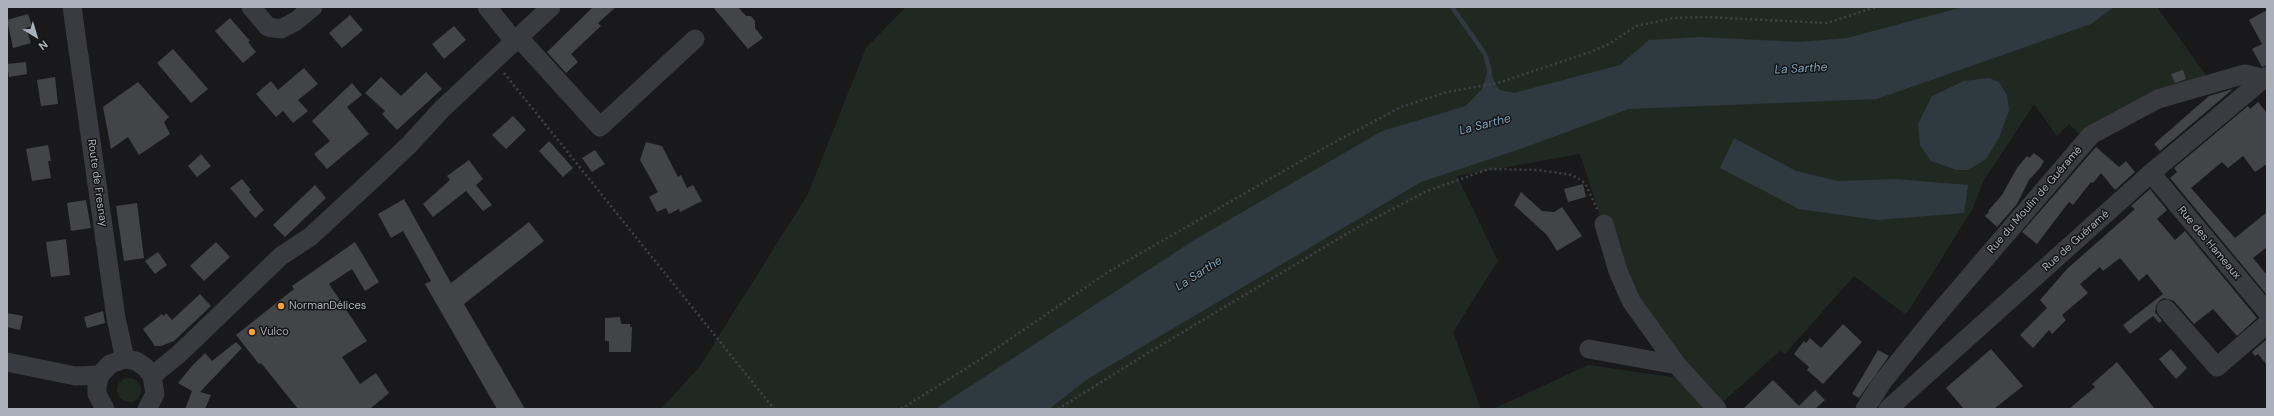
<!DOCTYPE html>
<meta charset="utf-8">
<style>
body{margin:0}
#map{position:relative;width:2274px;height:416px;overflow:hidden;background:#19191b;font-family:"DM Sans",sans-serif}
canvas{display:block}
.frame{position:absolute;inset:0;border:8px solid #abb1bb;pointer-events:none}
.north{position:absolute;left:16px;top:16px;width:40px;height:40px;-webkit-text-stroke:3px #141416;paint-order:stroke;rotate:142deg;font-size:11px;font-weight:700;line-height:16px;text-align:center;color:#abb1bb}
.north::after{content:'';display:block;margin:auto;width:14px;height:18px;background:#abb1bb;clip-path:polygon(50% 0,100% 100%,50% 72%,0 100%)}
</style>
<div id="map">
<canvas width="2274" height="416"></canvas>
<div class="frame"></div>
<div class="north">N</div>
</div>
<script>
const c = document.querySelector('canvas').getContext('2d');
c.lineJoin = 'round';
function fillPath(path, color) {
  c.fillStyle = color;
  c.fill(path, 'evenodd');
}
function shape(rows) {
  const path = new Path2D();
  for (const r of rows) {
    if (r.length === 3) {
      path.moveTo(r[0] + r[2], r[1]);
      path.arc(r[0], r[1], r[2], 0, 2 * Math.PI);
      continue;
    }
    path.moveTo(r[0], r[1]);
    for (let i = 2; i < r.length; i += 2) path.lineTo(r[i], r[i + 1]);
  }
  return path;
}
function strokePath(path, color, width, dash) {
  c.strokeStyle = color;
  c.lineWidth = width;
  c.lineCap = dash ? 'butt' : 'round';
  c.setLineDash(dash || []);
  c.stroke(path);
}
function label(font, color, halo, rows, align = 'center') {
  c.font = font + ' "DM Sans",sans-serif';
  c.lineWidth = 3;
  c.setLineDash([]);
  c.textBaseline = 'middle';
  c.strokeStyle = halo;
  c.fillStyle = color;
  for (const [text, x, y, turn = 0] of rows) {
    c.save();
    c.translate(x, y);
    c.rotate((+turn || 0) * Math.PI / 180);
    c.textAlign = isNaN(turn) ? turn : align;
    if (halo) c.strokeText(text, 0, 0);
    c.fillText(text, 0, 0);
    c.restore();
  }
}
fillPath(shape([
 [906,7,2157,7,2206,75,2079,134,2069,124,2057,136,2034,104,1984,180,1972,210,1906,315,1854,276,1785,354,1780,351,1716,408,1617,269,1580,154,1457,176,1498,261,1453,332,1481,409,1048,409,1025,351,935,409,661,409,700,366,808,194,866,48],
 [1588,365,1679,378,1710,409,1493,409],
 [129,390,12]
]), '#202921');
fillPath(shape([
 [1963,7,2114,7,2091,24,1877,99,1629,109,1523,148,1421,182,1089,378,1049,409,935,409,1196,239,1382,131,1466,106,1482,89,1489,67,1496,86,1500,90,1514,93,1620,65,1649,40,1700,37,1799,42,1847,38],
 [1989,78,1999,82,2007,95,2009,110,1999,138,1986,159,1968,170,1957,170,1931,161,1920,145,1918,124,1932,96,1964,81],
 [1734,138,1796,171,1838,181,1896,179,1968,185,1964,213,1877,220,1799,209,1720,168]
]), '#2e3a40');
strokePath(shape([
 [1452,7,1485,54,1490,72]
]), '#2e3a40', 4.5);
fillPath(shape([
 [593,7,616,7,598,23,601,26,571,54,578,62,566,73,547,52],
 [713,7,738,7,746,16,751,16,755,21,755,28,763,38,748,49],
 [2267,10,2267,65,2262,67,2252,49,2262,44,2249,20],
 [28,14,32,26,26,28,31,43,13,48,7,20],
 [350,15,363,30,342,48,329,33],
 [230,18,250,41,248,42,256,52,243,63,215,31],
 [454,26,466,40,444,59,432,44],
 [173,49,208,89,191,103,157,63],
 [26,62,27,74,9,77,7,64],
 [304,68,318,84,298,100,308,111,293,123,283,111,276,117,256,94,271,81,278,90],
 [2183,70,2186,79,2175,83,2171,74],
 [426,72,442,89,397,130,382,114,385,111,365,93,381,77,401,96],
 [55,77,58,104,41,106,37,80],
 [138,82,169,117,164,122,170,134,139,155,128,137,111,149,103,107],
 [352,83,362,95,347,107,369,134,327,169,314,154,330,141,312,121],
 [2233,89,2160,151,2154,144,2209,96],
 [2258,102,2267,113,2267,164,2255,172,2243,156,2228,168,2222,162,2191,188,2235,238,2267,212,2267,247,2253,258,2267,275,2267,295,2170,178,2177,172,2174,168,2248,106,2250,109],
 [513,116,526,130,506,149,492,135],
 [549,141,573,168,563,177,539,151],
 [646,142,662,146,678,177,681,175,687,188,693,185,702,201,680,212,679,209,669,214,666,208,657,212,649,197,658,192,640,160],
 [48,145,51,161,48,161,51,178,32,181,26,149],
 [2096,147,2119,167,2126,161,2135,172,2115,190,2101,173,2093,183,2091,182,2073,205,2069,202,2037,244,2022,232],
 [595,150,605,164,592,172,582,158],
 [2034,153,2044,161,2040,168,2029,180,2017,204,1997,227,1985,216,1989,212,1988,211,2002,195,2017,168,2027,156,2029,158],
 [201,154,211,166,197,177,188,166],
 [469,160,483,179,476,185,492,205,483,211,466,191,433,217,423,204,450,180,447,176],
 [242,179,251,190,249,192,264,210,255,218,230,188],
 [1583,184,1586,197,1568,202,1564,189],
 [315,185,326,198,285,237,273,225],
 [2150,189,2167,210,2157,219,2175,240,2185,231,2257,318,2237,336,2213,309,2194,324,2174,301,2164,298,2159,301,2156,306,2155,312,2162,321,2159,323,2153,316,2130,334,2123,325,2163,294,2147,274,2139,281,2120,258,2103,271,2100,267,2080,284,2088,293,2062,315,2066,320,2052,334,2049,330,2033,348,2020,335,2047,308,2040,300,2067,269,2135,209,2131,206],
 [1521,192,1542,211,1554,212,1562,207,1582,236,1557,251,1547,235,1514,205],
 [404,199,451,283,529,222,544,241,464,304,525,409,497,409,425,284,431,281,403,231,391,238,378,214],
 [86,200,91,228,71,231,67,203],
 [137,203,144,258,124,261,116,206],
 [66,239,70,275,51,277,46,242],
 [216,242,230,257,204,281,190,266],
 [355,242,379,282,365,291,352,269,329,284,367,341,342,357,360,384,376,373,389,393,370,409,298,409,261,363,259,364,236,335,294,289,292,286],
 [158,252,167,265,155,274,145,261],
 [200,294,211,306,174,341,161,346,155,346,143,329,162,314,164,316,166,313,172,320],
 [103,311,105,323,87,328,84,317],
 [7,313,23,316,20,330,7,327],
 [620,317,621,324,630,324,630,327,632,327,631,352,609,352,609,341,605,341,605,318],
 [1843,324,1862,342,1823,384,1807,370,1809,367,1794,354,1804,341,1806,343,1810,338,1821,348],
 [2267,339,2267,365,2258,354,2255,356,2252,352],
 [236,342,242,348,200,392,211,395,205,409,185,409,192,391,178,383,192,366,205,353,212,361],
 [1991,349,2023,386,1994,409,1964,409,1946,388],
 [2171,349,2187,368,2176,379,2159,359],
 [1878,350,1889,356,1859,398,1852,394],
 [2117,362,2155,409,2069,409,2095,387,2092,384],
 [1773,380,1799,406,1815,390,1825,400,1815,409,1743,409]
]), '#434448');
strokePath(shape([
 [504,73,774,409],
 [901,409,981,359,1108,272,1322,149,1401,107,1447,92,1498,83,1593,51,1609,44,1636,26,1674,18,1705,17,1827,23,1876,7],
 [1058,409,1148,353,1358,227,1427,191,1489,169,1538,170,1572,175,1585,183,1597,209]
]), '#404247', 2.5, [2, 3]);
strokePath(shape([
 [72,7,116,318,125,359],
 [251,7,268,27,281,29,296,21,313,7],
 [487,7,515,42],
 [519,38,600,127,695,39],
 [2151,173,2267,312],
 [1604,224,1618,271,1631,301,1677,365,1717,409],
 [2166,309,2217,367,2267,324],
 [1589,349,1677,365],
 [7,362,75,376,100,375],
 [152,376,179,354,281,256,310,237,375,177,409,145,442,109,551,7],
 [105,409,97,394,97,385,100,375,110,364,125,359,136,361,145,367,152,376,155,394,147,409],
 [1865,409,1883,381,1930,323,2091,135,2158,99,2245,74,2262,78],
 [1888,409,2151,173,2267,76]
]), '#3a3b40', 19);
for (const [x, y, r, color] of [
 [281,306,4,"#f6a236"],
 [252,332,4,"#f6a236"]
]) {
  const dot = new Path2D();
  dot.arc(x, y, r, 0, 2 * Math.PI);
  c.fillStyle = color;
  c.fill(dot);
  strokePath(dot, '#141416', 1.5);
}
label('11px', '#abb1bb', '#141416', [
 ["Route de Fresnay",97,183,82],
 ["Rue du Moulin de Guéramé",2035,200,-49],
 ["Rue de Guéramé",2076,241,-42],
 ["Rue des Hameaux",2209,243,50]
]);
label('11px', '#abb1bb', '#141416', [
 ["NormanDélices",289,306],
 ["Vulco",260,332]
], 'left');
label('italic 12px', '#82a3b6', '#141416', [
 ["La Sarthe",1801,69,-3],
 ["La Sarthe",1485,125,-14],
 ["La Sarthe",1199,274,-33]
]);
</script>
